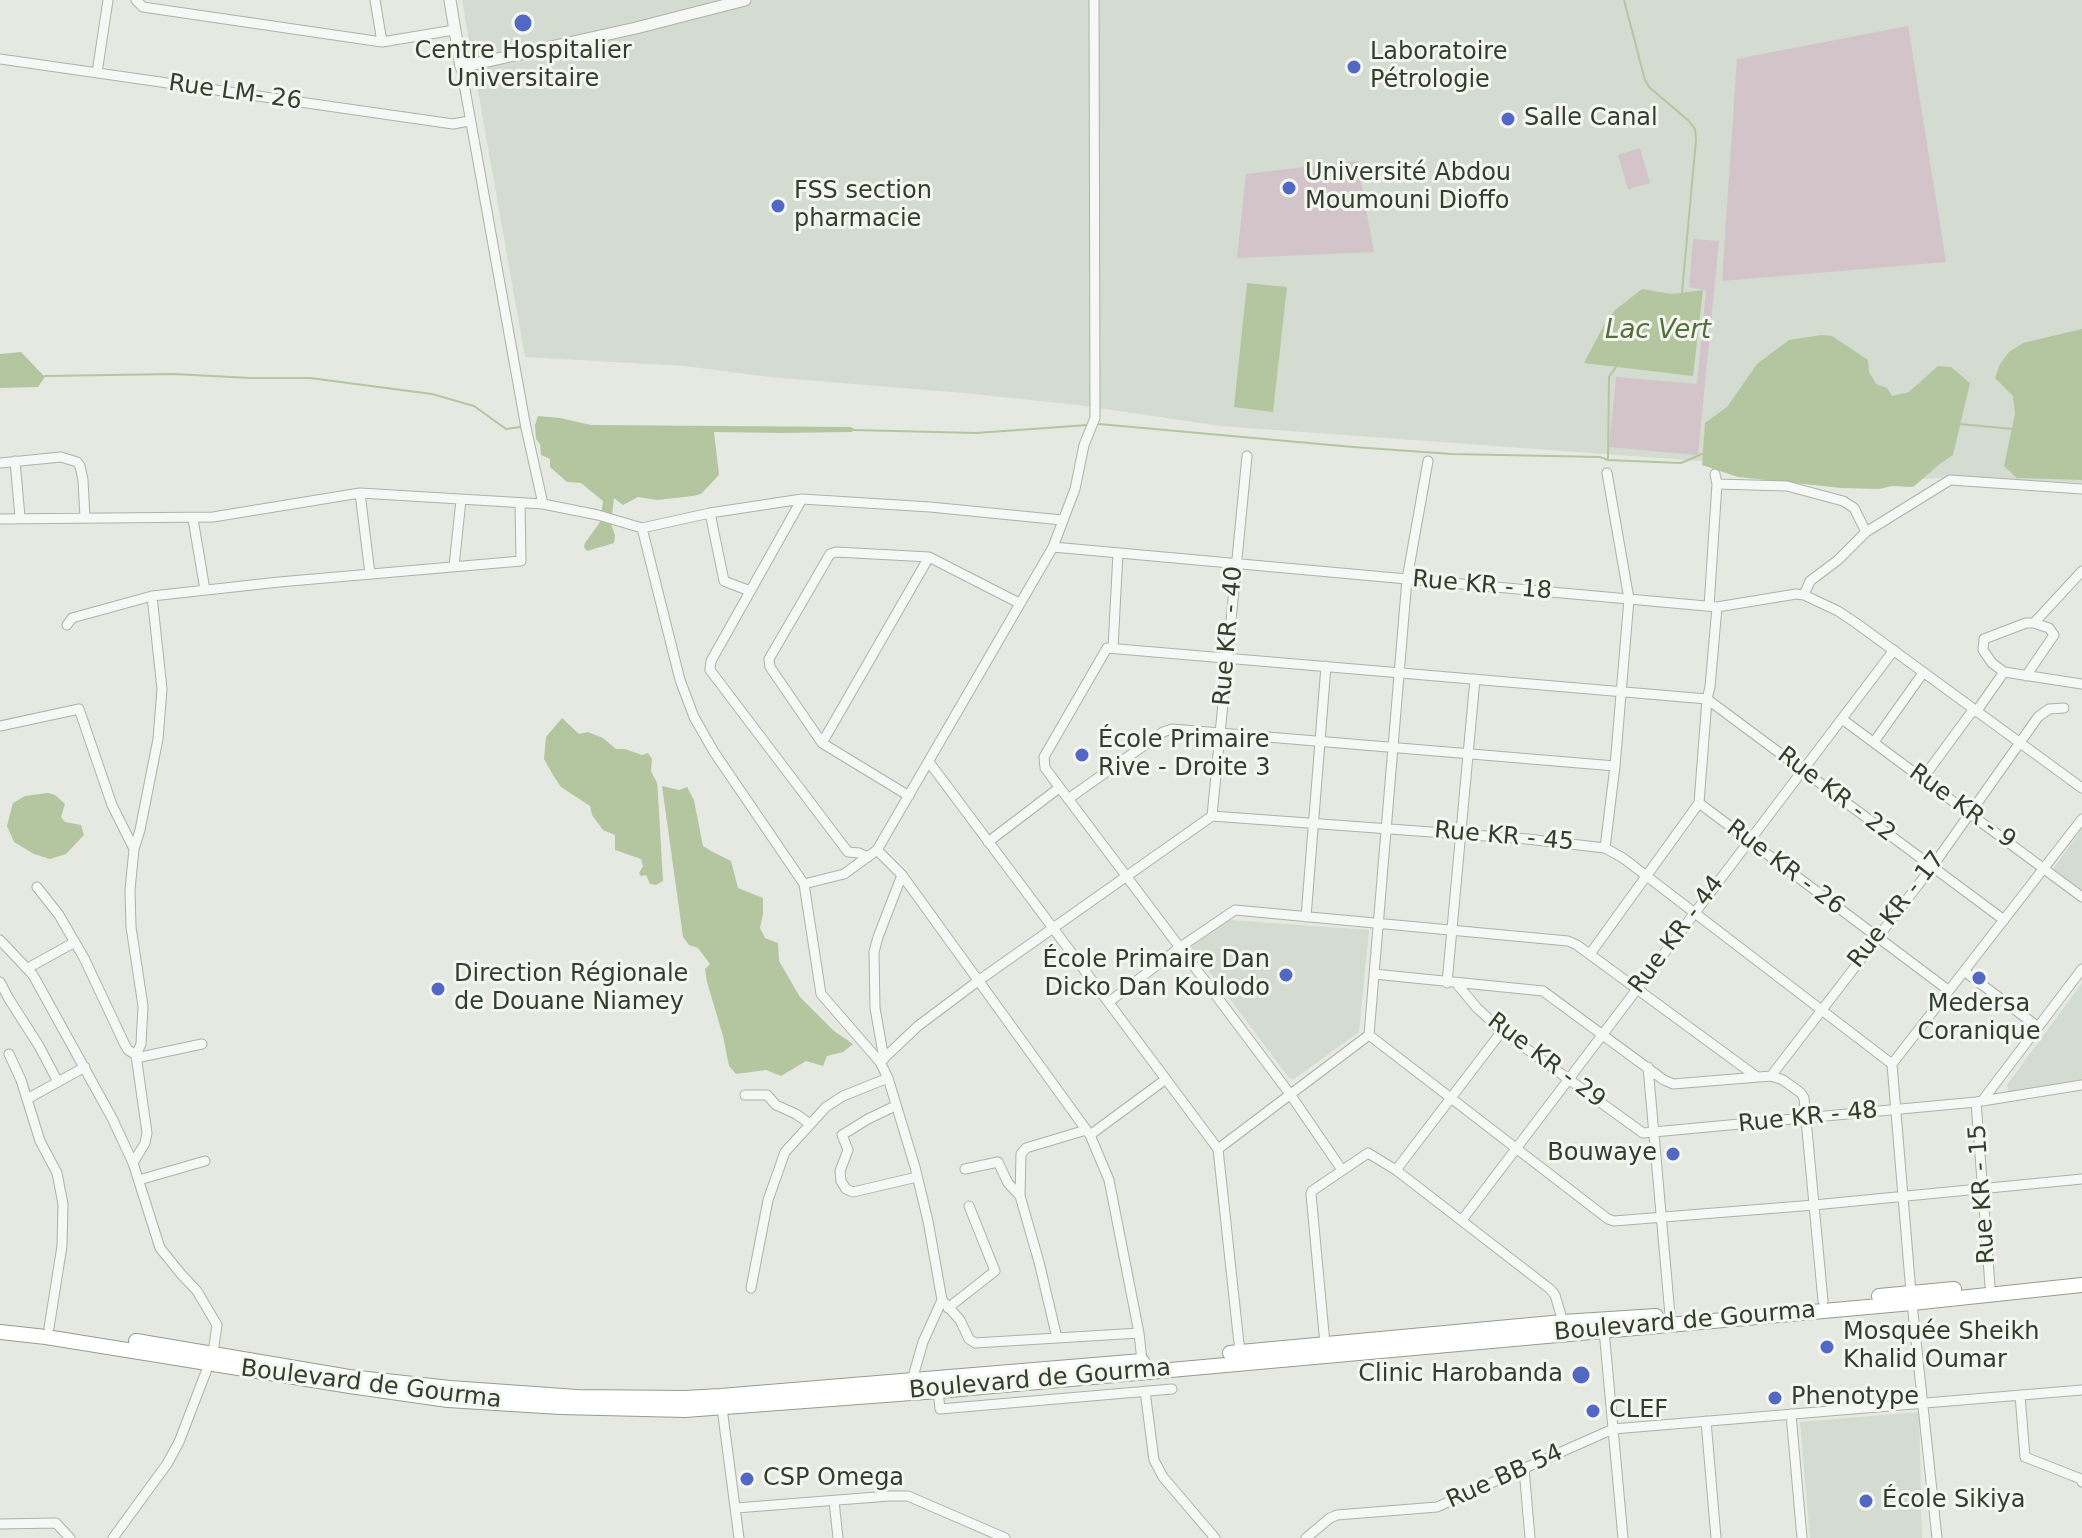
<!DOCTYPE html>
<meta charset="utf-8">
<style>
body{margin:0}
canvas{display:block;background:#e5e9e2}
</style>
<canvas width="2082" height="1538"></canvas>
<script>
const c = document.querySelector('canvas').getContext('2d');
c.lineJoin = 'round';
function fillPath(path, color) {
  c.fillStyle = color;
  c.fill(path, 'evenodd');
}
function shape(rows) {
  const path = new Path2D();
  for (const r of rows) {
    path.moveTo(r[0], r[1]);
    for (let i = 2; i < r.length; i += 2) path.lineTo(r[i], r[i + 1]);
  }
  return path;
}
function strokePath(path, color, width, dash) {
  c.strokeStyle = color;
  c.lineWidth = width;
  c.lineCap = dash ? 'butt' : 'round';
  c.setLineDash(dash || []);
  c.stroke(path);
}
function label(font, color, halo, rows, align = 'center') {
  c.font = font + ' "DejaVu Sans",sans-serif';
  c.lineWidth = 6;
  c.setLineDash([]);
  c.textBaseline = 'middle';
  c.strokeStyle = halo;
  c.fillStyle = color;
  for (const [text, x, y, turn = 0] of rows) {
    c.save();
    c.translate(x, y);
    c.rotate((+turn || 0) * Math.PI / 180);
    c.textAlign = isNaN(turn) ? turn : align;
    if (halo) c.strokeText(text, 0, 0);
    c.fillText(text, 0, 0);
    c.restore();
  }
}
fillPath(shape([
 [462,0,2082,0,2082,483,1966,477,1896,480,1701,461,1221,426,1078,405,964,393,769,377,685,366,525,357],
 [2082,829,2082,892,2053,869],
 [1229,920,1369,930,1359,1032,1294,1079,1289,1078,1191,947],
 [2082,983,2082,1080,2009,1093,2007,1085],
 [1919,1412,1922,1538,1810,1538,1800,1422]
]), '#d4dbd0');
fillPath(shape([
 [1908,26,1946,262,1722,281,1737,59],
 [1640,148,1650,183,1628,189,1618,155],
 [1357,161,1374,252,1237,258,1246,174],
 [1693,239,1719,241,1698,455,1609,447,1616,377,1697,384,1706,290,1689,287]
]), '#d2c4c8');
fillPath(shape([
 [1247,283,1287,287,1273,412,1234,407],
 [1642,289,1672,294,1703,290,1693,376,1584,363,1603,327,1614,311],
 [2082,329,2082,480,2017,478,2004,466,2015,414,2013,396,1995,378,2000,364,2009,352,2023,343],
 [1822,335,1832,336,1868,360,1869,372,1876,384,1887,388,1892,396,1909,392,1938,366,1951,367,1970,383,1953,455,1941,463,1913,487,1892,486,1879,489,1841,488,1738,477,1702,465,1705,423,1727,407,1757,364,1789,340],
 [21,352,45,377,38,387,0,388,0,354],
 [538,416,560,418,591,425,851,427,856,430,851,432,782,433,714,432,719,475,701,494,693,496,657,500,638,497,623,505,614,498,611,524,615,535,614,543,587,551,584,547,585,543,600,522,603,501,581,483,567,482,550,467,550,459,541,455,540,444,536,439,535,425],
 [562,718,579,734,588,732,603,738,616,749,625,749,642,755,648,753,652,759,651,771,657,783,658,794,663,881,656,885,650,884,646,875,641,876,639,873,643,866,641,859,615,850,615,835,603,830,592,815,590,806,561,787,553,775,544,759,546,737],
 [662,786,679,790,687,787,694,800,703,846,711,851,731,861,738,888,763,898,763,914,760,928,765,938,778,943,779,961,800,997,834,1031,853,1044,843,1052,827,1056,823,1066,806,1061,781,1076,766,1070,736,1074,729,1066,723,1036,707,982,705,969,710,964,698,948,689,945,683,937],
 [48,793,55,795,65,804,61,817,65,822,81,825,84,835,66,854,50,859,34,854,14,842,7,826,13,803,25,796]
]), '#b4c6a0');
strokePath(shape([
 [1624,0,1645,80,1649,87,1689,121,1695,129,1696,140,1682,293],
 [45,376,174,374,250,378,310,378,432,394,474,406,506,429,520,427],
 [1099,424,1353,447,1452,454,1600,457,1608,460,1681,463,1702,454],
 [1960,424,2013,429],
 [854,430,976,433,1088,425],
 [1608,458,1609,377,1616,367]
]), '#b4c6a0', 2);
const minor = shape([
 [136,0,143,7,382,42,454,30],
 [375,0,382,42],
 [0,59,453,124,469,121],
 [461,67,526,428,543,504],
 [97,73,108,0],
 [15,461,20,517],
 [0,463,61,457,77,462,80,466,83,480,85,518],
 [1717,484,1787,486,1843,501,1854,508,1866,532],
 [360,493,370,574],
 [802,499,711,661,710,670,848,852,859,853,868,857],
 [710,513,724,581,750,591],
 [0,519,213,517,360,493,543,504,598,515,642,528,710,513,802,499,930,507,1062,520],
 [193,519,205,590],
 [642,528,680,680,694,717,714,752,804,884,821,994,880,1062,888,1078,915,1167,928,1221,942,1300,960,1320,969,1339,975,1343,1139,1333],
 [1053,547,1717,607,1796,594,1804,595,1838,611,1856,623,2082,788],
 [454,566,461,500],
 [1804,595,1810,581,1838,560,1866,532,1950,480,2082,489],
 [1709,606,1717,484,1715,474],
 [2034,623,2082,571],
 [67,625,72,618,152,596,279,582,521,561,520,503],
 [1113,648,1118,553],
 [2004,672,1992,663,1983,650,1984,639,2026,623,2034,623,2049,628,2054,635,2026,676],
 [1976,712,2004,672,2082,684],
 [1842,719,2082,897],
 [0,726,79,709,112,805,134,849],
 [1874,742,1923,673],
 [822,743,929,557],
 [929,762,1218,1149,1240,1353],
 [1923,778,1973,710],
 [909,796,822,743,770,667,769,659,830,554,836,552,929,557,1019,603],
 [1068,799,1163,732,1172,729,1615,766],
 [1699,803,1948,990],
 [1212,816,1247,456],
 [988,842,1059,788],
 [1605,848,1615,766,1629,599,1607,473],
 [877,850,902,875,1090,1135,1109,1180,1139,1333,1142,1361],
 [804,884,844,874,877,850,1053,547,1075,489,1084,445,1095,418,1094,0],
 [37,887,59,915,84,958,125,1045,128,1050,136,1055,147,1133,145,1143,133,1163],
 [1306,917,1326,666],
 [0,940,33,975,112,1118,133,1163,160,1248,181,1274,197,1291,217,1325,213,1353],
 [1590,954,1699,803,1707,699,1710,687,1717,607],
 [28,968,75,942],
 [1964,971,2038,1027],
 [1374,974,1543,991,1664,1080,1673,1084,1771,1076,1783,1080,1801,1093,1804,1098,1823,1301],
 [0,982,9,999,39,1046,58,1082],
 [1447,983,1475,679],
 [1457,984,1477,1008,1502,1031,1643,1133,1976,1102,2082,1085],
 [1109,1002,1179,948,1235,910,1568,941,1577,945,1757,1077],
 [1369,1035,1608,1219,1614,1221,1814,1205,2082,1179],
 [9,1054,21,1080,40,1141,57,1173,63,1204,62,1246,49,1328],
 [136,1055,141,1044,143,1006,131,927,130,890,134,849,140,830,158,739,162,689,152,596],
 [136,1058,202,1044],
 [884,1059,875,1008,874,952,878,937,902,875],
 [880,1062,918,1026,978,981,1212,816,1527,839,1605,848,1623,858,1892,1064,1911,1293],
 [1892,1064,2082,819],
 [1648,1067,1670,1315],
 [1771,1076,1932,867,2038,717,2049,709,2064,708],
 [745,1095,767,1095,776,1105,796,1114,810,1124],
 [27,1099,85,1067],
 [1982,1101,2082,969],
 [1976,1102,1990,1286],
 [895,1106,868,1119,842,1135,848,1150,840,1171,841,1181,846,1189,853,1192,917,1177],
 [1090,1135,1166,1079],
 [1218,1149,1369,1035,1407,579,1428,461],
 [965,1169,998,1162,1008,1183,1020,1196],
 [1342,1170,1290,1094,1045,768,1044,757,1107,648,1707,699,2004,920],
 [1396,1170,1502,1031],
 [139,1180,205,1161],
 [1462,1220,1894,650],
 [751,1288,768,1200,785,1152,826,1107,843,1096,888,1078],
 [1912,1303,1937,1538],
 [948,1308,995,1271,969,1206],
 [1604,1330,1623,1538],
 [1057,1338,1039,1262,1020,1196,1021,1154,1026,1148,1086,1130],
 [1325,1344,1311,1194,1312,1191,1368,1153,1396,1170,1550,1289,1555,1295,1563,1322],
 [912,1380,923,1342,942,1300],
 [938,1391,940,1409,1172,1389],
 [1145,1391,1154,1460,1163,1477,1215,1538],
 [2020,1395,2025,1457,2081,1479,2082,1482],
 [722,1408,739,1538],
 [1791,1414,1802,1538],
 [1706,1421,1716,1538],
 [1524,1469,1530,1538],
 [834,1501,838,1538],
 [736,1508,889,1496,908,1496,1005,1538],
 [0,1524,56,1523,70,1538],
 [113,1538,167,1464,179,1442,209,1364],
 [1306,1538,1330,1518,1337,1515,1437,1507,1613,1429,2082,1390]
]);
const tertiary = shape([
 [450,0,461,67,636,28,745,0]
]);
const trunk = shape([
 [1879,1296,1954,1289],
 [0,1332,46,1337,350,1386,448,1400,560,1407,685,1410,938,1391,1912,1303,2082,1285],
 [136,1341,349,1377,450,1388,577,1397,685,1398,721,1396,1142,1361],
 [1230,1353,1563,1322,1656,1316]
]);
strokePath(minor, '#acb3a7', 11);
strokePath(tertiary, '#acb3a7', 13);
strokePath(trunk, '#939e8a', 16);
strokePath(minor, '#f5f8f4', 9);
strokePath(tertiary, '#f5f8f4', 11);
strokePath(trunk, '#fff', 14);
for (const [x, y, r, color] of [
 [523,23,10,"#5268c3"],
 [1354,67,8,"#5268c3"],
 [1508,119,8,"#5268c3"],
 [1289,188,8,"#5268c3"],
 [778,206,8,"#5268c3"],
 [1082,755,8,"#5268c3"],
 [1286,975,8,"#5268c3"],
 [1979,978,8,"#5268c3"],
 [438,989,8,"#5268c3"],
 [1673,1154,8,"#5268c3"],
 [1827,1347,8,"#5268c3"],
 [1581,1375,10,"#5268c3"],
 [1775,1398,8,"#5268c3"],
 [1593,1411,8,"#5268c3"],
 [747,1479,8,"#5268c3"],
 [1866,1501,8,"#5268c3"]
]) {
  const dot = new Path2D();
  dot.arc(x, y, r, 0, 2 * Math.PI);
  c.fillStyle = color;
  c.fill(dot);
  strokePath(dot, '#f4f6f1', 3);
}
label('24px', '#343f2b', '#f4f6f1', [
 ["Centre Hospitalier",523,52,"center"],
 ["Universitaire",523,80,"center"],
 ["Laboratoire",1370,53],
 ["Pétrologie",1370,81],
 ["Salle Canal",1524,119],
 ["Université Abdou",1305,174],
 ["Moumouni Dioffo",1305,202],
 ["FSS section",794,192],
 ["pharmacie",794,220],
 ["École Primaire",1098,741],
 ["Rive - Droite 3",1098,769],
 ["École Primaire Dan",1270,961,"right"],
 ["Dicko Dan Koulodo",1270,989,"right"],
 ["Direction Régionale",454,975],
 ["de Douane Niamey",454,1003],
 ["Medersa",1979,1005,"center"],
 ["Coranique",1979,1033,"center"],
 ["Bouwaye",1657,1154,"right"],
 ["Mosquée Sheikh",1843,1333],
 ["Khalid Oumar",1843,1361],
 ["Clinic Harobanda",1563,1375,"right"],
 ["Phenotype",1791,1398],
 ["CLEF",1609,1411],
 ["CSP Omega",763,1479],
 ["École Sikiya",1882,1501]
], 'left');
label('24px', '#343f2b', '#f4f6f1', [
 ["Rue LM- 26",235,93,8],
 ["Rue KR - 18",1482,586,5],
 ["Rue KR - 40",1229,636,-85],
 ["Rue KR - 22",1836,795,37],
 ["Rue KR - 9",1962,807,36],
 ["Rue KR - 45",1504,837,5],
 ["Rue KR - 26",1785,868,37],
 ["Rue KR - 17",1897,910,-52],
 ["Rue KR - 44",1677,935,-53],
 ["Rue KR - 29",1546,1061,37],
 ["Rue KR - 48",1808,1118,-6],
 ["Rue KR - 15",1983,1194,-94],
 ["Boulevard de Gourma",1685,1322,-5],
 ["Boulevard de Gourma",1040,1380,-5],
 ["Boulevard de Gourma",371,1385,7],
 ["Rue BB 54",1505,1477,-24]
]);
label('italic 26px', '#547039', '#f4f6f1', [
 ["Lac Vert",1658,331]
]);
</script>
